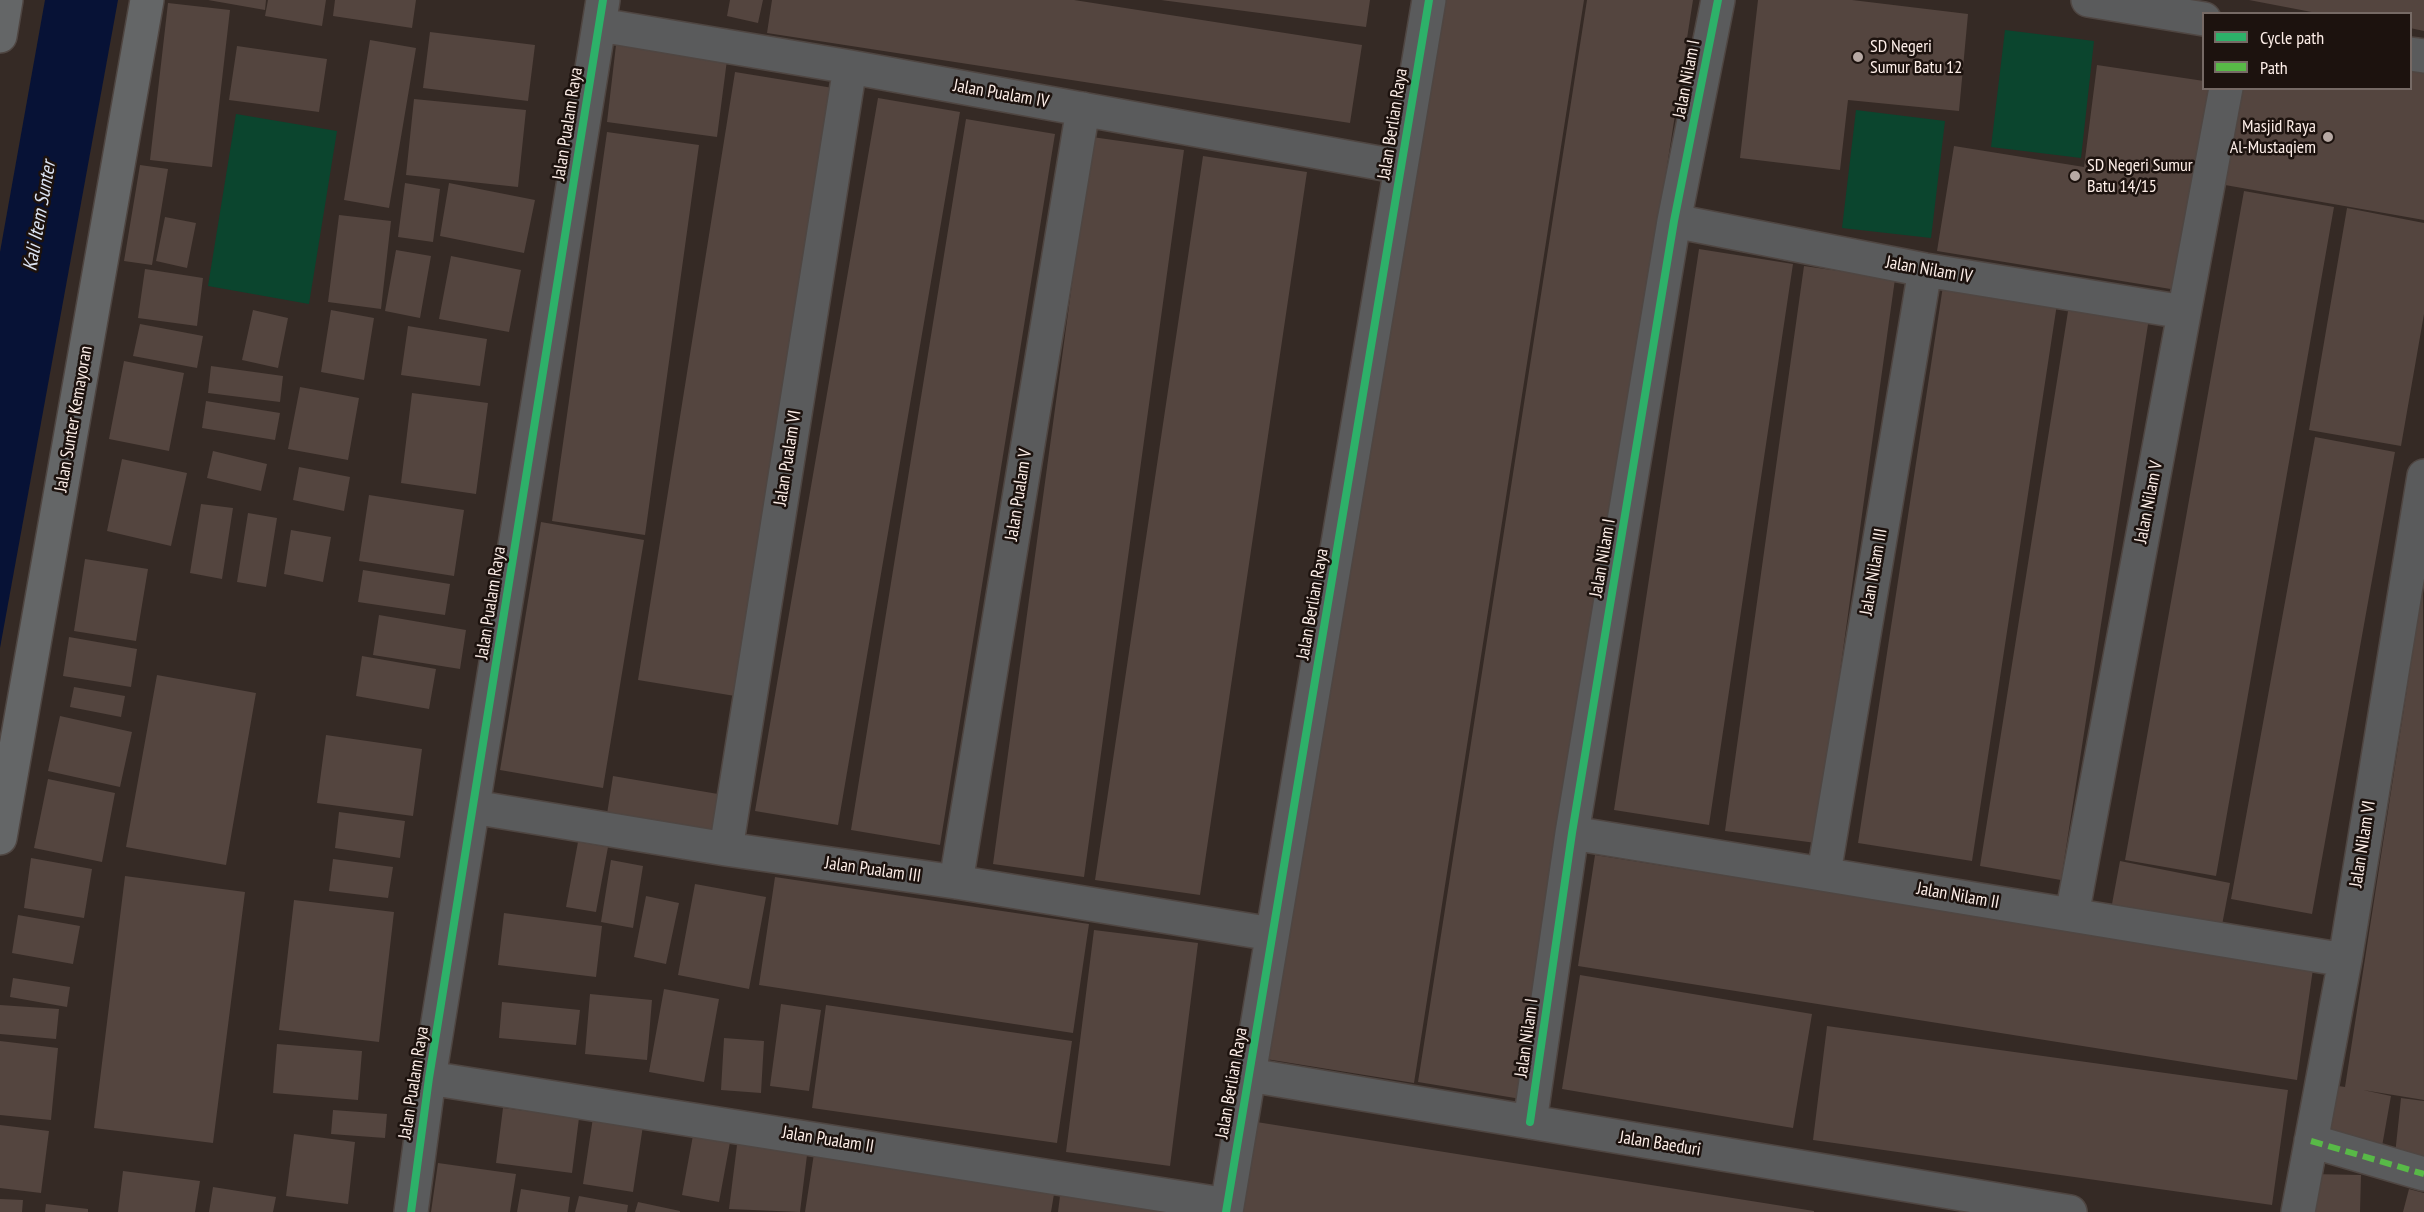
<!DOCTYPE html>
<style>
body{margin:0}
#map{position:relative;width:2424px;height:1212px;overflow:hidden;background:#352a25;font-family:"PT Sans Narrow",sans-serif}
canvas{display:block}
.legend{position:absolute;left:2202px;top:12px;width:210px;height:78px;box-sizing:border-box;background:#1c120e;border:2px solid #766a65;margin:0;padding:8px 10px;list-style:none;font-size:18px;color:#fdeee8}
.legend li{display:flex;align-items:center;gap:12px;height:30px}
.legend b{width:30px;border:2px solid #766a65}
</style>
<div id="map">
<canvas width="2424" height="1212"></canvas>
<ul class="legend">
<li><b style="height:8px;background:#2db169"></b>Cycle path</li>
<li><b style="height:8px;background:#58b947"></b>Path</li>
</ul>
</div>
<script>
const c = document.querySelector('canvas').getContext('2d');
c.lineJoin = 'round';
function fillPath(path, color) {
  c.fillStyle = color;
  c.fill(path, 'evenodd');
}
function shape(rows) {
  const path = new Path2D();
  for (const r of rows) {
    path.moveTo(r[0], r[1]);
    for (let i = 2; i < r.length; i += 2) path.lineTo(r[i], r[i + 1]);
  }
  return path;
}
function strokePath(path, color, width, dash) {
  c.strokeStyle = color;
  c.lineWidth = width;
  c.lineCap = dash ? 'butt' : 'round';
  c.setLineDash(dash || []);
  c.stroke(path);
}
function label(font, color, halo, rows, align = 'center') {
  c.font = font + ' "PT Sans Narrow",sans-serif';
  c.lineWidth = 5;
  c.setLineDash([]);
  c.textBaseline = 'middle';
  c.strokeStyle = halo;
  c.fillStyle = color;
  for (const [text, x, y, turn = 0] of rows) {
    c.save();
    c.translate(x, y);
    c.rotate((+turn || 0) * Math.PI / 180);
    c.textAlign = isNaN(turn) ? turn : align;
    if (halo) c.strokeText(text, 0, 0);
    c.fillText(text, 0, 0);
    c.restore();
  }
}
fillPath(shape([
 [2005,30,2094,41,2081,158,1991,147],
 [1856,110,1945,121,1931,238,1842,228],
 [236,114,337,131,309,304,208,286]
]), '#0b452e');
fillPath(shape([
 [45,0,118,0,0,648,0,252]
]), '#071236');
fillPath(shape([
 [208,0,266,0,265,10],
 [268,0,326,0,322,26,265,16],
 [335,0,416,0,412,28,333,16],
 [730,0,763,0,758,23,727,16],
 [772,0,1074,0,1362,45,1350,123,767,33],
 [1161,0,1370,0,1366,27],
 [1432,0,1584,0,1414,1083,1266,1059],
 [1587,0,1693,0,1521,1099,1418,1082],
 [1758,0,1852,0,1968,14,1959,111,1848,100,1840,170,1740,158],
 [2249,0,2424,0,2424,31,2410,28,2410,14,2322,14],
 [168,3,230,10,212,167,150,160],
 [430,32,535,45,528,101,423,88],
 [370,40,416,48,389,208,344,200],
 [616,45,727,60,717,137,607,122],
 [237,46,327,59,319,112,229,100],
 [2097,65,2204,81,2204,88,2212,88,2183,291,1937,251,1954,146,2084,167],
 [2410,71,2424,73,2424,220,2225,185,2241,88,2410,88],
 [735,72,833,88,735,696,638,680],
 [878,98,960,112,838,825,755,811],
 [414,99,526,110,518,187,406,175],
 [966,119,1055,134,940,845,851,830],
 [607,132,699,145,645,535,552,521],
 [1092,137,1184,150,1084,877,993,864],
 [1203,156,1307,172,1200,895,1095,880],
 [140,165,168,169,152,265,124,261],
 [405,183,440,189,433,242,398,237],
 [449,183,535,200,524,253,440,236],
 [2244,191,2334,207,2216,876,2125,860],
 [2347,208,2424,223,2424,314,2401,446,2309,430],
 [339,215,391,221,381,309,328,302],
 [165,217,196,223,187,268,156,261],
 [1699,249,1793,264,1709,825,1614,810],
 [396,250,431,256,420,318,385,311],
 [451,256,521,270,509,332,439,319],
 [1804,266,1895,279,1816,843,1725,831],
 [145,269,203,278,197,326,138,318],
 [1943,286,2057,304,1972,861,1858,843],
 [2069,305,2149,318,2061,880,1980,866],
 [253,310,288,318,278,368,242,360],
 [331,310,374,318,364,380,321,372],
 [140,324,203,336,197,368,133,356],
 [408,326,487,339,480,386,401,375],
 [124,361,184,373,169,451,109,439],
 [211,366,283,376,280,402,208,393],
 [300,387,359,398,348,460,288,449],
 [412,393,488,403,476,494,401,483],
 [206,401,280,413,275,440,202,428],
 [2315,437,2395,452,2312,914,2231,899],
 [213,451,267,464,261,491,207,478],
 [122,459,187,473,171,546,107,531],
 [299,467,350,477,344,511,293,500],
 [369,495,464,510,454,576,359,561],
 [201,504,233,508,222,579,190,573],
 [248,513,277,518,266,587,237,582],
 [541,522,644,540,603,788,500,770],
 [291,530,331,537,323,582,284,574],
 [85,559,148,569,136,641,74,631],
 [363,570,450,584,445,615,358,602],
 [2423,586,2424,1100,2363,1090,2391,1096,2381,1152,2322,1139,2332,1085,2345,1087],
 [379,615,466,630,460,669,373,655],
 [69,637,137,649,131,687,63,676],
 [362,656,436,669,429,709,356,696],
 [157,675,256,693,226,865,126,847],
 [74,687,125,696,121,717,70,707],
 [60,716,132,732,120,787,48,771],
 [326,735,422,749,413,816,317,803],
 [613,776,718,794,712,831,607,814],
 [48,779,115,793,102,862,34,848],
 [339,812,405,821,400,858,335,848],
 [578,842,608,847,596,912,566,907],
 [1595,855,2313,969,2297,1080,1578,966],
 [31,858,92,869,84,918,24,908],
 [333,859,393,867,388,898,329,891],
 [611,860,643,866,633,928,601,922],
 [2120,861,2230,883,2222,925,2112,904],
 [125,876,245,892,213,1143,94,1128],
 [775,877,1089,924,1073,1033,759,985],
 [695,884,766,897,749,989,678,975],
 [646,896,679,903,666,964,634,957],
 [294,900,394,912,379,1042,279,1030],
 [504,913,602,926,596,977,498,965],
 [18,915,80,926,73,964,12,953],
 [1094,930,1198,943,1170,1166,1066,1152],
 [1580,975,1812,1014,1793,1128,1562,1089],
 [13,978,70,987,67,1007,10,997],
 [664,989,719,999,704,1082,649,1072],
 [590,994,652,1000,647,1060,585,1054],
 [502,1002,580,1010,576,1045,499,1038],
 [781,1004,821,1010,809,1091,770,1086],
 [0,1005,59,1009,56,1039,0,1034],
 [826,1005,1072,1041,1057,1143,812,1108],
 [1827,1026,2288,1090,2272,1205,1813,1140],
 [724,1038,764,1041,761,1093,721,1090],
 [0,1041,58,1048,51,1120,0,1115],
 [277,1044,362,1051,358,1100,273,1093],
 [2401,1098,2424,1101,2424,1169,2394,1164],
 [503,1108,579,1118,572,1173,496,1163],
 [333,1110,387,1114,385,1138,331,1134],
 [594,1111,644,1119,633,1192,583,1184],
 [1244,1120,1814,1211,1814,1212,1230,1212],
 [0,1125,49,1131,41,1193,0,1188],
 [694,1130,731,1137,719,1202,682,1195],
 [294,1134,355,1142,348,1204,286,1196],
 [738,1137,808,1147,800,1212,729,1209],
 [815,1147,1055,1188,1051,1212,805,1212],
 [438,1163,516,1174,510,1212,431,1212],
 [123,1171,200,1181,195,1212,118,1212],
 [2311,1174,2361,1175,2360,1212,2310,1212],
 [213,1187,276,1197,273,1212,209,1212],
 [521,1189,570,1197,568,1212,517,1212],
 [2409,1189,2424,1193,2424,1212,2403,1212],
 [579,1196,628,1205,627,1212,575,1212],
 [1060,1196,1167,1211,1167,1212,1058,1212],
 [0,1199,23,1200,22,1212,0,1212],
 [638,1202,680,1211,680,1212,635,1212],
 [46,1204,88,1209,88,1212,45,1212]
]), '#54453f');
const street = shape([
 [2088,0,2204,19],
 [600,25,850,67,1401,167],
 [2410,54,2424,56],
 [1674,221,1925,270,2184,312],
 [473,807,726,849,956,882,1272,934],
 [1572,833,2345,960],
 [726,849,850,67],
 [1824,873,1925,270],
 [956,882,1083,109],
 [2072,915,2226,88],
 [1249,1075,2070,1212],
 [429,1078,1227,1205],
 [1530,1122,1572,833,1674,221,1718,0],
 [2311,1141,2424,1174],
 [411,1212,429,1078,603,0],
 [1226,1212,1429,0],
 [2298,1212,2345,960,2424,476]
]);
const secondary = shape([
 [0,36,6,0],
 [0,838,147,0]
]);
strokePath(street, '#4f4642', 36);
strokePath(secondary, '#4f4642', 36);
strokePath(street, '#5a5b5c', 33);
strokePath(secondary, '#646667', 33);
strokePath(shape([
 [2311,1141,2424,1174]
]), '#58b947', 6, [12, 6]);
strokePath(shape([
 [1530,1122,1572,833,1674,221,1718,0],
 [411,1212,429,1078,603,0],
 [1226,1212,1429,0]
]), '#2db169', 8);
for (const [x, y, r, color] of [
 [1858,57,6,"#b7a9a4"],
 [2328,137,6,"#b7a9a4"],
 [2075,176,6,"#b7a9a4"]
]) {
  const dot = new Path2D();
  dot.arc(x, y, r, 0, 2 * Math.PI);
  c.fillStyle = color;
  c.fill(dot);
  strokePath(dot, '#1c120e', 2);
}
label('18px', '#fdeee8', '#1c120e', [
 ["SD Negeri",1870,47],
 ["Sumur Batu 12",1870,68],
 ["Masjid Raya",2316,127,"right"],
 ["Al-Mustaqiem",2316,148,"right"],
 ["SD Negeri Sumur",2087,166],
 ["Batu 14/15",2087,187]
], 'left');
label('18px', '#fdeee8', '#1c120e', [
 ["Jalan Nilam I",1687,79,-79],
 ["Jalan Pualam IV",1001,94,10],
 ["Jalan Pualam Raya",568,124,-81],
 ["Jalan Berlian Raya",1393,124,-81],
 ["Jalan Nilam IV",1929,270,10],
 ["Jalan Sunter Kemayoran",74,419,-80],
 ["Jalan Pualam VI",788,458,-81],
 ["Jalan Pualam V",1019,495,-81],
 ["Jalan Nilam V",2149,502,-79],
 ["Jalan Nilam I",1603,558,-80],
 ["Jalan Nilam III",1874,572,-80],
 ["Jalan Pualam Raya",491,603,-81],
 ["Jalan Berlian Raya",1313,604,-80],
 ["Jalan Nilam VI",2363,844,-81],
 ["Jalan Pualam III",873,870,8],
 ["Jalan Nilam II",1958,896,10],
 ["Jalan Nilam I",1527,1038,-82],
 ["Jalan Pualam Raya",414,1083,-81],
 ["Jalan Berlian Raya",1232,1083,-80],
 ["Jalan Pualam II",828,1140,9],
 ["Jalan Baeduri",1660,1144,9]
]);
label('italic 20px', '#dce4f3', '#1c120e', [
 ["Kali Item Sunter",40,216,-80]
]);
</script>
